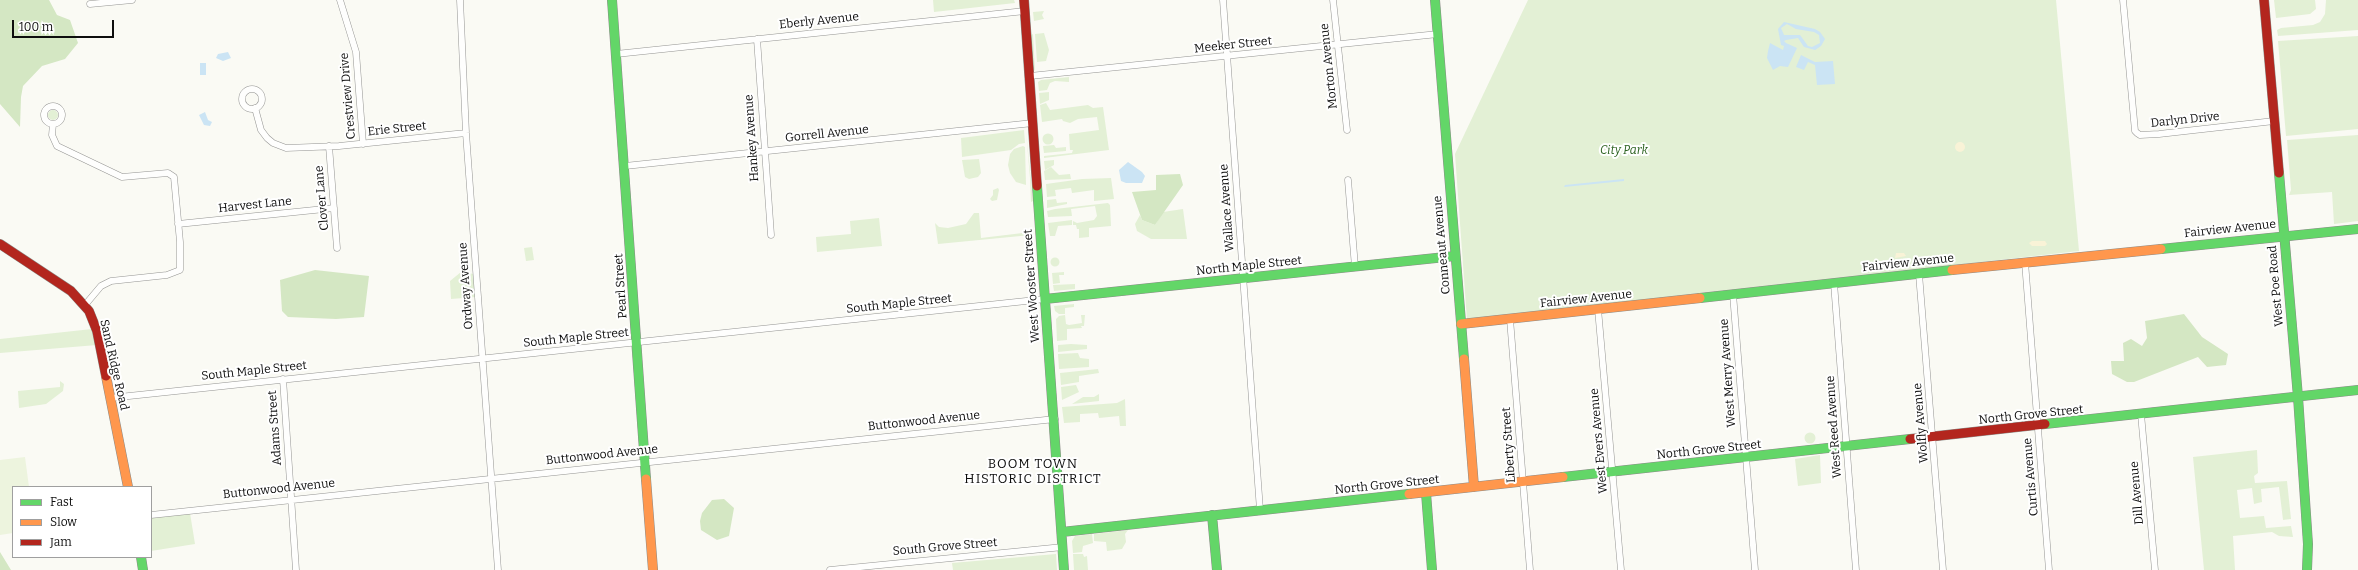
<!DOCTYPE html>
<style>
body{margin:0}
#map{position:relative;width:2358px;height:570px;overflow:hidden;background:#fafaf4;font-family:Bitter,serif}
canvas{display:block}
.legend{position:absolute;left:12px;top:486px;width:140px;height:72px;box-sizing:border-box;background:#fff;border:1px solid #9f9f9f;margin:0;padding:5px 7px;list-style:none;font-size:12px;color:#0e0e0e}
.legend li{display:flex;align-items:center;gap:8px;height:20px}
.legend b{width:20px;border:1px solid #9f9f9f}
.scale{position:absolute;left:12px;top:20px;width:102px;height:18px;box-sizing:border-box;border:2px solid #0e0e0e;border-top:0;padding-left:5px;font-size:12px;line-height:14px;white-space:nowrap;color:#0e0e0e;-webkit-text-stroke:3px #fff;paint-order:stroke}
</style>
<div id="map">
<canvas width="2358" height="570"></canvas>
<ul class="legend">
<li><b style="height:5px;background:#63d668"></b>Fast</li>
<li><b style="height:5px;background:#ff974d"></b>Slow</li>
<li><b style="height:5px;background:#b3261e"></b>Jam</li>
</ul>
<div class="scale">100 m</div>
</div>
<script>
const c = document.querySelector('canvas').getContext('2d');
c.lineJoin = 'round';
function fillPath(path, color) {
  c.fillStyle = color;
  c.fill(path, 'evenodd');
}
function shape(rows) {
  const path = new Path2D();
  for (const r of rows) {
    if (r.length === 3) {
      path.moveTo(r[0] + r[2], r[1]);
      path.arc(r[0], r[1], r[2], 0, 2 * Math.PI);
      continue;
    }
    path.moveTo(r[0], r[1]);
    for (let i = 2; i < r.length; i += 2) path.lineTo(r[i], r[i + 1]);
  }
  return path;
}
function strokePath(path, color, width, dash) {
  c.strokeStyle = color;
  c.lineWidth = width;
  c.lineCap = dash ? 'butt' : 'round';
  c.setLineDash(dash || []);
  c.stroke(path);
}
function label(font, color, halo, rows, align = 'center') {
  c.font = font + ' Bitter,serif';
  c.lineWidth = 4;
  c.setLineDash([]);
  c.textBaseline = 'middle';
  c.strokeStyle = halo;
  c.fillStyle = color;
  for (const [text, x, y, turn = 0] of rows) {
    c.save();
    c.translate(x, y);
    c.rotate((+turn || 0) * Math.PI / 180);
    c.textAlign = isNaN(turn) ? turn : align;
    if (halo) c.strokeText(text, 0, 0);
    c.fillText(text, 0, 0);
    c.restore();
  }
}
fillPath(shape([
 [933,0,1014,0,1015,3,934,12],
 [1528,0,2056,0,2079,251,1467,320,1455,154],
 [2274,0,2315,0,2316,9,2310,14,2276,18],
 [2326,0,2358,0,2358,30,2278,36,2277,30,2281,28,2313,25,2320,22,2325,14],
 [1044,11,1042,15,1044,19,1034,21,1033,12],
 [1044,33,1049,50,1046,61,1037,62,1035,34],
 [1033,34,1035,71,1033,68,1031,35],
 [2358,36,2358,129,2286,136,2278,41],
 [1069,77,1069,82,1055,81,1050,83,1047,90,1039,91,1038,82,1041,80],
 [1049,92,1049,100,1040,104,1039,93],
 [1046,103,1050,110,1088,105,1093,108,1103,107,1109,150,1044,158,1044,156,1072,153,1073,150,1070,150,1069,134,1099,130,1097,117,1078,119,1070,123,1063,121,1062,119,1042,122,1040,105],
 [53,115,5],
 [1024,130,1025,143,1019,144,1011,150,962,157,961,138],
 [1026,131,1033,201,1031,202,1030,178],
 [1048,139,5.5],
 [2358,135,2358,221,2334,224,2332,192,2289,195,2291,190,2287,140],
 [1054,145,1056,148,1066,147,1066,151,1044,153,1043,146],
 [1023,146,1025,147,1026,185,1016,182,1010,173,1008,165,1010,154,1014,149],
 [979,159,981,173,978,177,969,179,965,177,962,160],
 [1054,160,1054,165,1045,170,1044,161],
 [1051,167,1059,175,1070,174,1071,179,1045,180,1044,171],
 [1111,178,1114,199,1094,201,1094,190,1072,193,1071,188,1055,190,1056,196,1047,197,1046,184,1082,179],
 [998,188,999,190,997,200,992,201,990,199,993,195,993,190],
 [1056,199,1057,203,1067,202,1067,204,1047,208,1047,200],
 [1108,203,1110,205,1111,226,1089,228,1089,237,1079,238,1079,229,1077,229,1076,225,1073,225,1073,221,1077,223,1094,220,1097,216,1095,206,1071,209,1072,216,1048,217,1047,211,1055,209],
 [1183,209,1187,239,1151,239,1137,231,1135,224,1140,215,1142,220,1155,225,1163,212],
 [974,213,979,213,981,238,1031,232,1031,235,938,244,935,223,939,227,948,228,966,224],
 [879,218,882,246,817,252,816,237,851,234,850,221],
 [1072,220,1072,225,1058,226,1055,236,1050,236,1048,223],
 [532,247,534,260,526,261,524,248],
 [1055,262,4.5],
 [461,272,474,274,476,297,451,299,450,281],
 [1064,272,1064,275,1059,275,1060,283,1053,284,1052,273],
 [1075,284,1075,289,1054,291,1053,285],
 [1074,304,1074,307,1065,308,1065,314,1059,314,1055,311,1054,306],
 [1065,315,1066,324,1069,325,1082,323,1081,315,1085,315,1084,326,1081,326,1082,328,1067,329,1067,340,1057,341,1056,319,1059,316],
 [92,329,97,345,0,353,0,339],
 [1071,344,1087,345,1087,349,1058,352,1058,345],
 [1078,353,1080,358,1089,359,1089,367,1059,369,1058,354],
 [1098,369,1099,373,1079,376,1079,382,1061,385,1060,373],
 [60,381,64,384,63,391,46,404,19,408,18,391,60,387],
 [1076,385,1079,392,1062,400,1061,387],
 [1099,394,1099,401,1072,404,1083,397,1094,397],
 [1125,399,1126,426,1120,426,1119,416,1099,418,1098,413,1080,414,1080,422,1064,423,1062,407,1117,403],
 [1810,438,5.5],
 [2257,450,2258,473,2254,476,2255,483,2287,481,2291,519,2283,520,2279,487,2261,489,2262,502,2254,504,2252,488,2237,490,2240,518,2264,516,2266,528,2291,526,2293,537,2279,536,2272,532,2233,536,2235,570,2204,570,2193,457],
 [1820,455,1821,483,1798,486,1795,459],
 [190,513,195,544,151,551,151,517],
 [1128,530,1125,534,1126,542,1122,549,1107,551,1106,542,1094,541,1094,534],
 [1092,534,1093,543,1083,546,1082,552,1073,553,1072,541,1075,536],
 [1056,554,1057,570,953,570,952,563],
 [1073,554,1083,554,1084,557,1087,556,1088,570,1074,570]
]), '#e3f0d5');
fillPath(shape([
 [0,0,49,0,57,15,70,20,78,43,65,59,42,66,23,86,21,97,20,127,0,104],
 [1180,174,1183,185,1155,225,1142,220,1132,192,1156,190,1156,175],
 [315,270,369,276,364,317,336,319,288,317,282,311,280,280],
 [2184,314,2202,337,2228,354,2226,365,2207,367,2198,357,2134,382,2127,382,2112,374,2111,361,2124,361,2123,343,2131,339,2142,346,2147,338,2145,321],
 [724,499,734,508,729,536,717,540,701,530,700,521,702,513,712,500],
 [0,552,11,570,0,570]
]), '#d4e7c3');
fillPath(shape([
 [1960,147,5],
 [2032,241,2045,241,2047,244,2045,246,2032,246,2029,243],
 [1896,253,1904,253,1906,256,1895,258]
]), '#f9f3d7');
fillPath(shape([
 [25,457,29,487,13,487,13,533,0,535,0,460]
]), '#edf4de');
fillPath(shape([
 [1784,22,1815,29,1820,32,1825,39,1821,46,1815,50,1804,47,1798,38,1786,40,1784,41,1786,43,1797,48,1788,67,1780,66,1773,70,1767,58,1768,51,1770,43,1783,50,1784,46,1781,45,1778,29],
 [1787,24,1796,29,1814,32,1819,35,1820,43,1812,47,1808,46,1800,35,1784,35,1781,28],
 [228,52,231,58,223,61,216,58,218,54],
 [1801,55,1815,62,1833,61,1835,84,1817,85,1815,65,1808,62,1804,70,1796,67],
 [200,63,206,63,206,75,200,75],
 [205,112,208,120,212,122,210,126,204,125,199,115],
 [1128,162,1142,172,1145,176,1142,183,1126,183,1121,181,1119,170],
 [1624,179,1624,181,1564,187,1565,185]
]), '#cbe4f4');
const street = shape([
 [340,0,356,52,363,144],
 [460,0,466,133,498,570],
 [1223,0,1260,510],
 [1333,0,1347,130],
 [2123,0,2135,131,2137,133,2140,135,2159,134,2274,121],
 [90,4,132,0],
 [757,39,771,235],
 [616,54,1025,11],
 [1030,76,1438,34],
 [252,99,10],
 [53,115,9],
 [255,108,261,130,267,138,273,143,286,148,339,146,466,133],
 [53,124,52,135,57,146,122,177,168,173,174,177,180,242,180,270,167,275,111,281,101,286,85,305],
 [329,146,337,248],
 [625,166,1033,123],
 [1348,180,1355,267],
 [178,224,334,208],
 [2025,262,2049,570],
 [1919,274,1943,570],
 [1834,283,1856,570],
 [1733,294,1755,570],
 [1598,309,1621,570],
 [1510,319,1530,570],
 [283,379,296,570],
 [110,398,1045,299],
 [2141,414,2155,570],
 [151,515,1055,419],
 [830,570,1063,547]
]);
const fast = shape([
 [612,0,646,479],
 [1435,0,1464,359],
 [2279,173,2298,397,2308,544,2307,570],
 [1037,186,1064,570],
 [2161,249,2358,229],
 [1700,298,1952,270],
 [1045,299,1455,256],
 [2045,424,2358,390],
 [1563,477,1910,439],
 [1426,493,1432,570],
 [1212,515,1217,570],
 [1062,532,1409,494],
 [141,557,143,570]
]);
const slow = shape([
 [1952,270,2161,249],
 [1461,324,1700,298],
 [1464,359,1474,487],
 [106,376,128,487],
 [646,479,653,570],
 [1409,494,1563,477]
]);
const jam = shape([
 [1024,0,1037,186],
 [2264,0,2279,173],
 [0,244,71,291,89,311,97,331,106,376],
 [1910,439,2045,424]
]);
strokePath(street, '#949492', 7);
strokePath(fast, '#8b8b88', 10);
strokePath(slow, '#8b8b88', 10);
strokePath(jam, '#8b8b88', 10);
strokePath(street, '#fefefd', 6);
strokePath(fast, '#63d668', 9);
strokePath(slow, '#ff974d', 9);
strokePath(jam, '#b3261e', 9);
label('12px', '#0e0e0e', '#fff', [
 ["Eberly Avenue",819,21,-6],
 ["Meeker Street",1233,45,-6],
 ["Morton Avenue",1329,66,-96],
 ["Crestview Drive",348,96,-95],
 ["Darlyn Drive",2185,120,-6],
 ["Erie Street",397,129,-6],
 ["Gorrell Avenue",827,134,-6],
 ["Hankey Avenue",752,138,-94],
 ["Clover Lane",322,198,-95],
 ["Harvest Lane",255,205,-6],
 ["Wallace Avenue",1227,208,-94],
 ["Fairview Avenue",2230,229,-6],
 ["Conneaut Avenue",1442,245,-95],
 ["Fairview Avenue",1908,263,-6],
 ["North Maple Street",1249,266,-6],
 ["Ordway Avenue",466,286,-94],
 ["Pearl Street",621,286,-94],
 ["West Wooster Street",1032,286,-94],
 ["West Poe Road",2276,286,-95],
 ["Fairview Avenue",1586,299,-6],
 ["South Maple Street",899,304,-6],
 ["South Maple Street",576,338,-6],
 ["Sand Ridge Road",114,365,77],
 ["South Maple Street",254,371,-6],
 ["West Merry Avenue",1728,373,-94],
 ["North Grove Street",2031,415,-6],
 ["Buttonwood Avenue",924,421,-6],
 ["Wolfly Avenue",1921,423,-95],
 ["West Reed Avenue",1834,427,-94],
 ["Adams Street",275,428,-94],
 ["West Evers Avenue",1599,441,-95],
 ["Liberty Street",1509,445,-94],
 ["North Grove Street",1709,450,-6],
 ["Buttonwood Avenue",602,455,-6],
 ["Curtis Avenue",2031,477,-95],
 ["North Grove Street",1387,485,-6],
 ["Buttonwood Avenue",279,489,-6],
 ["Dill Avenue",2137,493,-95],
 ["South Grove Street",945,547,-5]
]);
label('italic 12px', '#2d6321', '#fff', [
 ["City Park",1624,151]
]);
c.letterSpacing = '1px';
label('13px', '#0e0e0e', '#fff', [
 ["BOOM TOWN",1033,464],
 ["HISTORIC DISTRICT",1033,479]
]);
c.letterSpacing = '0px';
</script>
